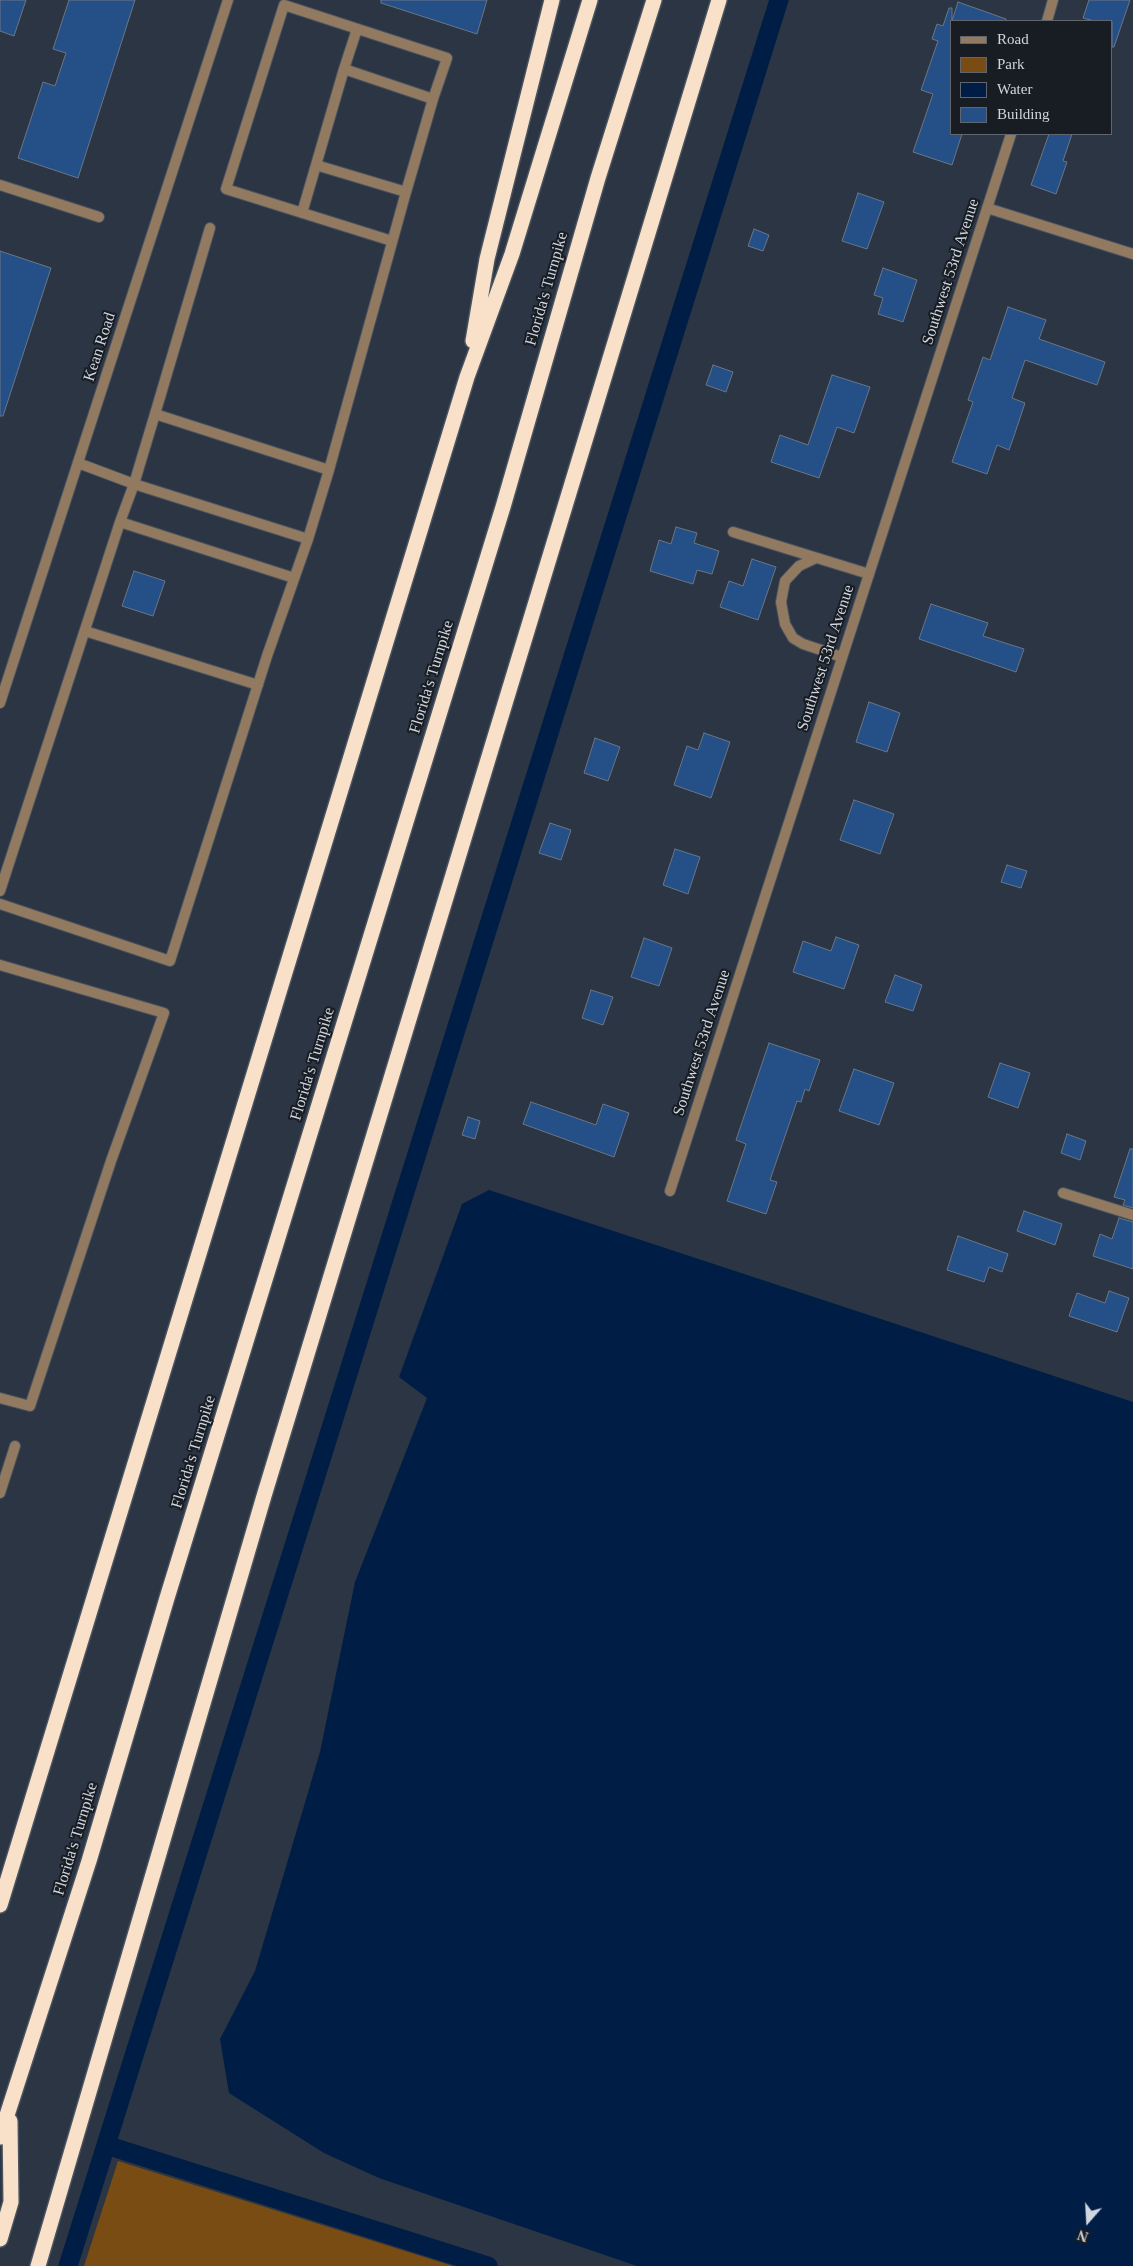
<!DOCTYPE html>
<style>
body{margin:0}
#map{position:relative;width:1133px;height:2266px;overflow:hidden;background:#2b3543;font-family:Georgia,serif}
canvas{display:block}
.legend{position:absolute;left:950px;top:20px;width:162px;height:115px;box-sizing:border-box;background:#181c23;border:1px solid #61666e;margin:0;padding:6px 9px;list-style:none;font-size:15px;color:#cfd6df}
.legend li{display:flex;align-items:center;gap:10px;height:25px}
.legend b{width:25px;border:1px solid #61666e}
.north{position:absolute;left:1063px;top:2196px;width:50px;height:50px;-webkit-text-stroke:4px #181c23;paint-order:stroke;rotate:199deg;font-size:14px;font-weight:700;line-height:20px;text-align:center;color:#cfd6df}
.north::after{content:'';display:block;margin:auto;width:18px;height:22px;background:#cfd6df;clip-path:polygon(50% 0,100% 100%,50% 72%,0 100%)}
</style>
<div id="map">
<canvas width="1133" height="2266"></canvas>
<ul class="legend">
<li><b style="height:6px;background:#927a61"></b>Road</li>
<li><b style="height:14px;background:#784c12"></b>Park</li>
<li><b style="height:14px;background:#001e45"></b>Water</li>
<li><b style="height:14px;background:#244f87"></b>Building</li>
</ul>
<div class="north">N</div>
</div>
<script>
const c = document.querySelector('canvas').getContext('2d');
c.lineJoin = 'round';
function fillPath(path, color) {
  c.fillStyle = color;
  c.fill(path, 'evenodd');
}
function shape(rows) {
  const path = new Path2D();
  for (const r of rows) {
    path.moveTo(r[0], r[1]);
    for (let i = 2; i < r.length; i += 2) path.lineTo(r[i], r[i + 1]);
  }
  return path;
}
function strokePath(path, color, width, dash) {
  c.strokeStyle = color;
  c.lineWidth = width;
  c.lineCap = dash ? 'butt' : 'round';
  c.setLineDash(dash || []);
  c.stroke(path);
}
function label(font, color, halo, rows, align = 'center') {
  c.font = font + ' Georgia,serif';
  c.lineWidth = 4;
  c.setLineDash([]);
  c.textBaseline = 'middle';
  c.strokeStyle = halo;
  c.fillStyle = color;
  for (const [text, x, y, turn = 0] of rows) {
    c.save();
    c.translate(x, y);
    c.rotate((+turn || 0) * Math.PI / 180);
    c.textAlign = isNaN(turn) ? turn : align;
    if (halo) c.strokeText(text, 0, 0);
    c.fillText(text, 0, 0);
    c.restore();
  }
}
fillPath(shape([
 [118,2161,453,2266,84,2266]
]), '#784c12');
fillPath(shape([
 [489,1190,1133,1402,1133,2266,637,2266,379,2178,324,2153,229,2093,220,2039,255,1971,320,1752,355,1582,427,1398,399,1377,462,1204]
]), '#001e45');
strokePath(shape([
 [106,2145,488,2266],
 [68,2266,779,0]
]), '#001e45', 19);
const building = shape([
 [0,0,26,0,14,36,0,31,0,0],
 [69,0,135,0,78,178,18,158,43,82,55,86,66,53,53,49,69,0],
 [381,0,487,0,477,34,381,3,381,0],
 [1089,0,1130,0,1114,47,1112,47,1112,21,1094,21,1083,18,1089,0],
 [958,2,1006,19,1006,21,952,21,952,134,962,134,952,165,913,152,933,94,921,90,938,41,932,39,937,24,943,26,949,8,952,8,952,21,958,2],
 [1049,134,1072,134,1063,161,1067,162,1056,194,1031,185,1049,134],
 [858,193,884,202,867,249,842,241,858,193],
 [754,229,769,235,763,251,748,246,754,229],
 [0,251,51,268,3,416,0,416,0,251],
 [883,268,917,280,903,322,878,314,883,298,874,295,883,268],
 [1008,307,1046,320,1039,339,1105,362,1097,385,1025,360,1012,398,1025,403,1014,436,1009,450,997,445,987,474,952,462,973,402,968,400,983,357,990,360,1008,307],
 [713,365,733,372,726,392,706,385,713,365],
 [832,375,870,387,854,433,837,427,819,478,771,462,780,435,808,445,832,375],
 [676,527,697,533,694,543,719,551,712,574,697,570,693,584,650,571,659,540,671,544,676,527],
 [752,559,776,567,758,620,720,607,729,581,743,586,752,559],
 [134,571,165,581,153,616,122,606,134,571],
 [931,604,988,623,983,636,1024,649,1016,672,919,639,931,604],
 [869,702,900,713,887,752,856,742,869,702],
 [704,733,730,742,711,798,674,785,687,746,698,750,704,733],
 [595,738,620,747,608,781,584,773,595,738],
 [854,800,894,814,880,854,840,840,854,800],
 [550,823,571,830,561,860,539,853,550,823],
 [675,849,700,857,688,894,663,885,675,849],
 [1007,865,1027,871,1021,888,1001,882,1007,865],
 [836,937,859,945,844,989,793,972,803,941,831,951,836,937],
 [644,938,672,948,659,986,631,977,644,938],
 [895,975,922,985,913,1011,885,1002,895,975],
 [591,990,613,997,603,1025,582,1018,591,990],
 [769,1043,820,1060,809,1091,805,1089,801,1102,797,1101,770,1180,777,1182,766,1214,727,1201,746,1144,736,1140,769,1043],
 [1000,1063,1030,1073,1018,1108,988,1097,1000,1063],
 [854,1069,894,1083,879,1125,839,1111,854,1069],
 [531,1102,596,1125,603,1104,629,1113,614,1157,523,1124,531,1102],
 [468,1117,480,1121,475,1139,462,1135,468,1117],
 [1067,1134,1086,1141,1080,1160,1061,1153,1067,1134],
 [1130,1149,1133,1149,1133,1208,1123,1205,1125,1200,1114,1197,1130,1149],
 [1024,1211,1062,1224,1055,1245,1017,1231,1024,1211],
 [1119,1218,1133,1222,1133,1269,1093,1256,1100,1234,1112,1239,1119,1218],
 [958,1236,1008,1254,1002,1272,989,1267,984,1282,947,1270,958,1236],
 [1109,1291,1129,1298,1117,1332,1069,1316,1077,1293,1105,1303,1109,1291]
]);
fillPath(building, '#244f87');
strokePath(building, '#6a7686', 1);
const lane = shape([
 [344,69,357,29],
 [0,185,99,217],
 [302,213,316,165],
 [392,241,226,189,284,5,447,58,433,99,406,192],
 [155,414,210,228],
 [78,463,134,484,308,539,329,470,155,414,134,484,120,522,294,578],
 [329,470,406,192,316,165,344,69,433,99],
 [733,532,869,574],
 [816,558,799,566,785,581,781,602,785,624,793,638,803,644,842,657],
 [85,631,258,685],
 [0,891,120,522],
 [0,904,170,961,267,656,308,539],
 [0,965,164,1013,111,1161,30,1406,0,1398],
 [1063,1193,1133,1215],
 [0,1493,15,1446]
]);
const street = shape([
 [1047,21,1053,0],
 [987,208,1133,254],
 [0,703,228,0],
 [670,1191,1011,134]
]);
const highway = shape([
 [473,341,487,259,552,0],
 [0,1905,467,377,512,254,590,0],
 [0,2137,89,1861,167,1598,503,507,598,178,654,0],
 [0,2239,11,2202,10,2121],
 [38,2266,264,1496,719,0]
]);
strokePath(lane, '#49525f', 12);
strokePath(street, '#49525f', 12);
strokePath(highway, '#49525f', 18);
strokePath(lane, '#927a61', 10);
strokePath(street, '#927a61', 10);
strokePath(highway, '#f8e1c8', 15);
label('16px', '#cfd6df', '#181c23', [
 ["Southwest 53rd Avenue",951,272,-72],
 ["Florida's Turnpike",547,289,-74],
 ["Kean Road",100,347,-72],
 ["Southwest 53rd Avenue",826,658,-72],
 ["Florida's Turnpike",432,677,-73],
 ["Southwest 53rd Avenue",702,1043,-72],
 ["Florida's Turnpike",313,1064,-73],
 ["Florida's Turnpike",194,1452,-73],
 ["Florida's Turnpike",76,1839,-73]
]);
</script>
